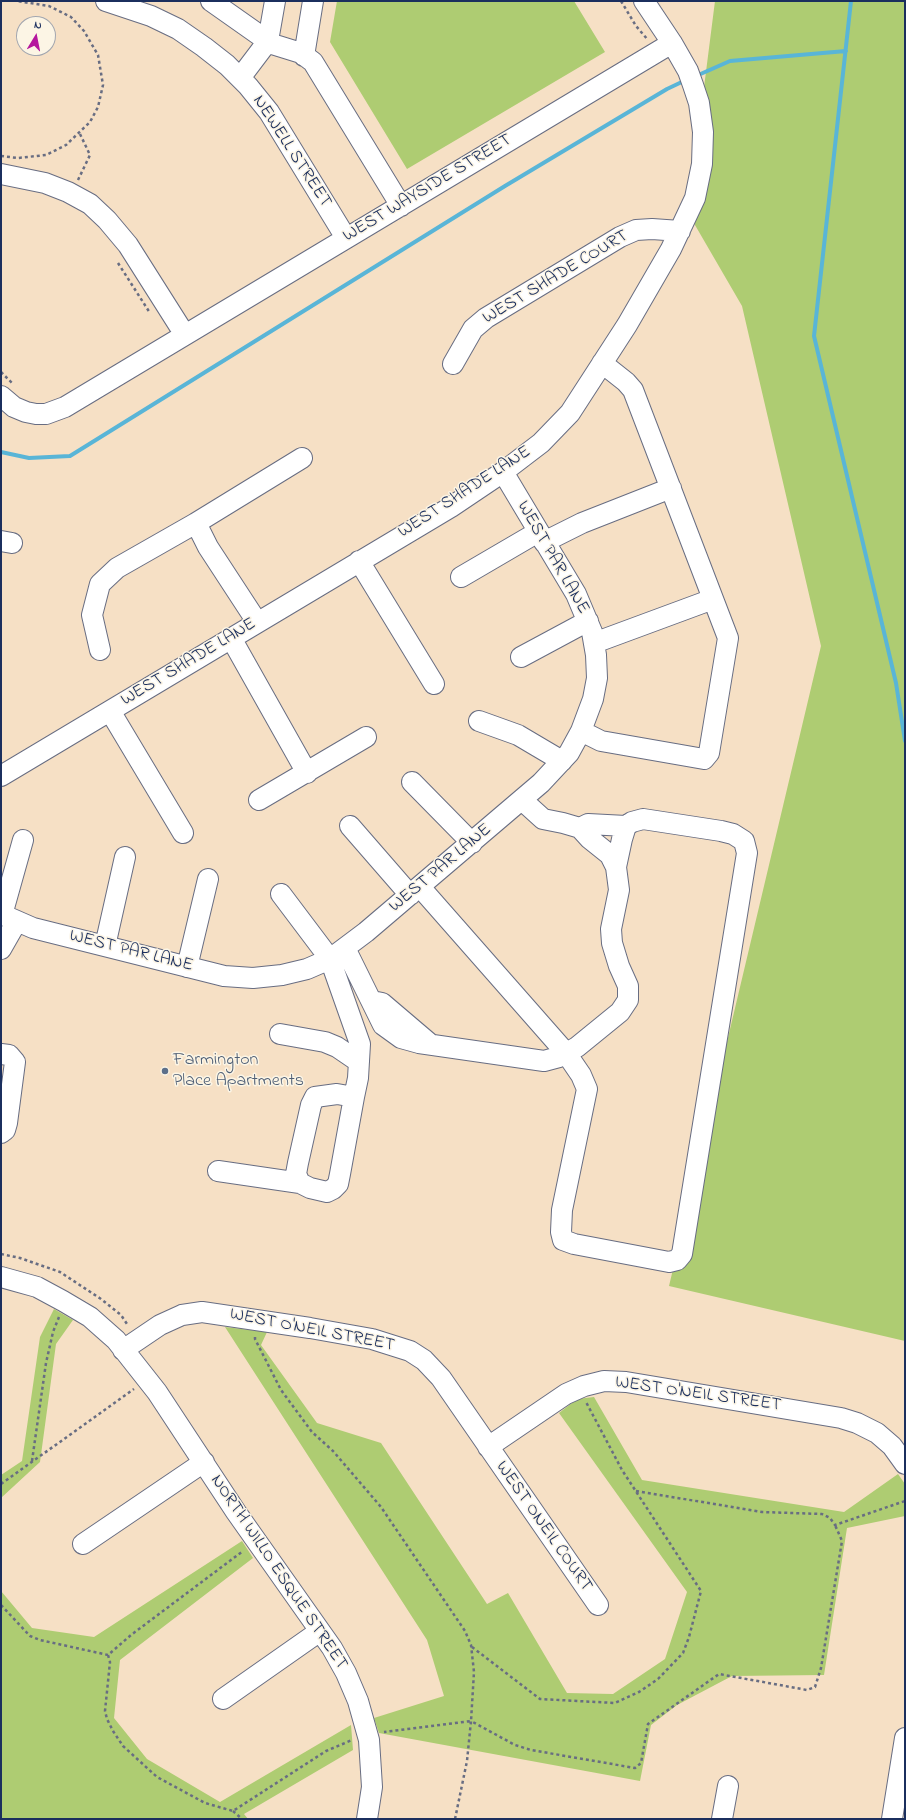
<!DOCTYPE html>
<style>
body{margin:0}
#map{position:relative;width:906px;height:1820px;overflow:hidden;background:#f6e0c5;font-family:"Indie Flower",sans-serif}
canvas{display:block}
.frame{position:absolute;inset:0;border:2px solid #1b2f5e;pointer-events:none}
.north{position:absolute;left:16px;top:16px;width:40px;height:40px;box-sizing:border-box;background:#fcf5e5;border:1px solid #a2a6af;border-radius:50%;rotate:10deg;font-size:11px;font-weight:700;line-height:16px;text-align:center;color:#1b2f5e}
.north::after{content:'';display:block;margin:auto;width:14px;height:18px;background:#b5179e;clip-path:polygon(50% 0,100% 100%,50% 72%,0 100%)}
</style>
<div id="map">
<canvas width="906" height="1820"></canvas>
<div class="frame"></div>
<div class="north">N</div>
</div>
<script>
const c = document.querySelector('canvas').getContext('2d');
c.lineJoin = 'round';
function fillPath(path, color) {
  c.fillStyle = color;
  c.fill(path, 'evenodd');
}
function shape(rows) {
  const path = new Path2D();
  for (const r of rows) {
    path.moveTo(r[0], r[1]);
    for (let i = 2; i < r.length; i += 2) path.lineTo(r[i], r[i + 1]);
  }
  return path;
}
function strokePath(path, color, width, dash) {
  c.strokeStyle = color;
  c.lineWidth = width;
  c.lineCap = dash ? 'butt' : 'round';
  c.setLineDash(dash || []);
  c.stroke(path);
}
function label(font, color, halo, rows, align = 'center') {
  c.font = font + ' "Indie Flower",sans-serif';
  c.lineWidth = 3;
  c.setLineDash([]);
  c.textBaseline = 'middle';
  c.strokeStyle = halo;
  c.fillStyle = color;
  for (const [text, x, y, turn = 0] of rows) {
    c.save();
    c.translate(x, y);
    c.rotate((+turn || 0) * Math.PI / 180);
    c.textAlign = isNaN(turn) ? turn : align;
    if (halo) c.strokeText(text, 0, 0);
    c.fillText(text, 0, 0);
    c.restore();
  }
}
fillPath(shape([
 [337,1,574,1,605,52,407,169,330,42],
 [715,1,905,1,905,1341,669,1286,821,646,742,306,688,213],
 [54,1309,73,1320,56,1344,40,1462,1,1498,1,1475,22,1461,40,1337],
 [225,1327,267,1332,261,1345,317,1423,381,1443,487,1604,508,1593,567,1693,613,1694,665,1659,687,1592,559,1413,577,1399,594,1397,642,1480,844,1512,898,1474,905,1484,905,1516,847,1528,824,1675,732,1676,677,1705,651,1725,640,1781,379,1733,374,1718,444,1696,427,1640],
 [242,1541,253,1558,120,1660,114,1718,147,1759,220,1802,351,1725,353,1750,244,1814,248,1819,1,1819,1,1591,32,1628,94,1637]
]), '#aecc72');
strokePath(shape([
 [851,1,814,336,896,683,905,741],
 [696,76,730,61,846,51],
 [1,452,29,458,70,456,505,186,667,89,686,80]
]), '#59b5d7', 4);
const minor = shape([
 [106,1,151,16,178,29,204,47,227,65,248,86,269,112,346,238],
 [211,1,272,44,301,53,313,62,401,206],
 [304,56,313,1],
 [240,78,268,41,275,1],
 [1,174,45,183,68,192,90,204,107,220,128,245,185,335],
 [453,364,473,329,486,318,620,237,636,230,652,229,680,231],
 [1,396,14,407,26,412,36,414,46,414,65,407,672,43],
 [1,541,12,543],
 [544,542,582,523,671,488],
 [359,561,434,684],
 [461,577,538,532],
 [257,622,208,547,196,523,302,458],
 [231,638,307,773],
 [594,643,713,599],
 [100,650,92,615,100,584,117,568,196,523],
 [521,657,588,621],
 [110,711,183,833],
 [479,721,518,735,562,761],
 [581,731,601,741,704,759,709,753,728,638,633,390,626,382,602,363],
 [1,776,451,507,503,472,541,443,570,413,627,325,671,249,695,198,702,164,703,132,699,103,693,85,688,71,672,43,644,1],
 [412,782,472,843],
 [259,800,366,737],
 [350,826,410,895],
 [580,828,588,824,626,826],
 [420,887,566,1053,581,1075,587,1089,562,1210,561,1232,563,1240,574,1244,669,1262,677,1260,682,1254,747,853,744,841,733,834,721,831,643,819,632,822,626,826,622,839,616,867],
 [281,894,330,959,360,1044,358,1078,354,1097,340,1174,338,1184,333,1189,327,1192,310,1188,300,1183,296,1174,298,1163,311,1105,315,1097,337,1094,354,1097],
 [1,914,33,928,224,976,253,978,282,975,307,969,330,959,366,932,541,783,569,753,581,731,593,699,597,678,596,655,592,632,576,594,503,472],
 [2,915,23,840],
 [105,946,125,857],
 [345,948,383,1025,401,1038,419,1043,544,1061,559,1057,577,1047,620,1012,628,1000,628,986,619,966,612,943,611,929,619,890,616,867,610,855,590,839,580,828,563,823,543,819,522,800],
 [1,949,17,921],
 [187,967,208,879],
 [372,1001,382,1003,429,1043],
 [280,1034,325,1042,337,1047,359,1062],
 [1,1054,9,1055,15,1062,7,1123,5,1130,1,1133],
 [218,1171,300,1183],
 [1,1277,37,1287,63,1301,90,1317,116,1340,157,1392,236,1512,332,1648,346,1673,358,1701,369,1740,372,1787,367,1819],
 [123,1350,160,1325,182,1315,202,1312,310,1328,372,1339,410,1351,424,1360,441,1378,598,1605],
 [488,1447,566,1394,584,1386,604,1381,626,1382,841,1418,857,1423,877,1433,892,1446,905,1464],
 [83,1544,204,1462],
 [223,1699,320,1631],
 [722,1819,728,1786],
 [892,1819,905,1738]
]);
strokePath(minor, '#686d82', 22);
strokePath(shape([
 [621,1,636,26,648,40],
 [1,156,18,158,46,155,66,145,90,122,98,107,103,85,98,55,84,31,71,17,49,6,17,1],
 [78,180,90,155,80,134],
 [118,263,150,313],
 [1,372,12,383],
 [1,1254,20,1258,60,1272,101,1299,121,1315,127,1324],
 [255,1337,255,1339,281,1390,312,1432,333,1451,381,1507,465,1631,471,1645,474,1672,471,1721,384,1732],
 [32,1461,46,1363,53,1332,59,1317],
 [1,1484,134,1389],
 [636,1491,762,1512,822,1514,830,1518,835,1525,905,1501],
 [1,1605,30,1636,40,1640,108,1655,131,1635,243,1551],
 [472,1647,540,1699,615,1703,639,1692,658,1679,683,1653,689,1637,701,1591,622,1470,586,1402],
 [108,1655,110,1662,105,1711,107,1719,113,1731,123,1746,157,1777,205,1803,233,1811,326,1751,352,1740],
 [233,1811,242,1819],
 [455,1819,467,1761,471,1721,515,1745,531,1750,635,1768,641,1763,648,1724,719,1674,807,1690,815,1687,821,1668,842,1541,835,1525]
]), '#686d82', 2.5, [3, 3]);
strokePath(minor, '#fff', 20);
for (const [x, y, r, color] of [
 [165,1071,4,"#5c6f8a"]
]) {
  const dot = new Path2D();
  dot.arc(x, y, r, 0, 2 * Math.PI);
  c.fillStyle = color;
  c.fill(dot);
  strokePath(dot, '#fcf5e5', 1.5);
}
label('18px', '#1b2f5e', '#fcf5e5', [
 ["NEWELL STREET",291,152,57],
 ["WEST WAYSIDE STREET",428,189,-31],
 ["WEST SHADE COURT",556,278,-31],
 ["WEST SHADE LANE",465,493,-33],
 ["WEST PAR LANE",552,558,60],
 ["WEST SHADE LANE",189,663,-31],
 ["WEST PAR LANE",441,869,-40],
 ["WEST PAR LANE",131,952,14],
 ["WEST O'NEIL STREET",312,1331,11],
 ["WEST O'NEIL STREET",698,1395,8],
 ["WEST ONEIL COURT",543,1527,55],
 ["NORTH WILLO ESQUE STREET",278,1573,56]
]);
label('18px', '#4e5e75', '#fcf5e5', [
 ["Farmington",173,1061],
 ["Place Apartments",173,1082]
], 'left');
</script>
